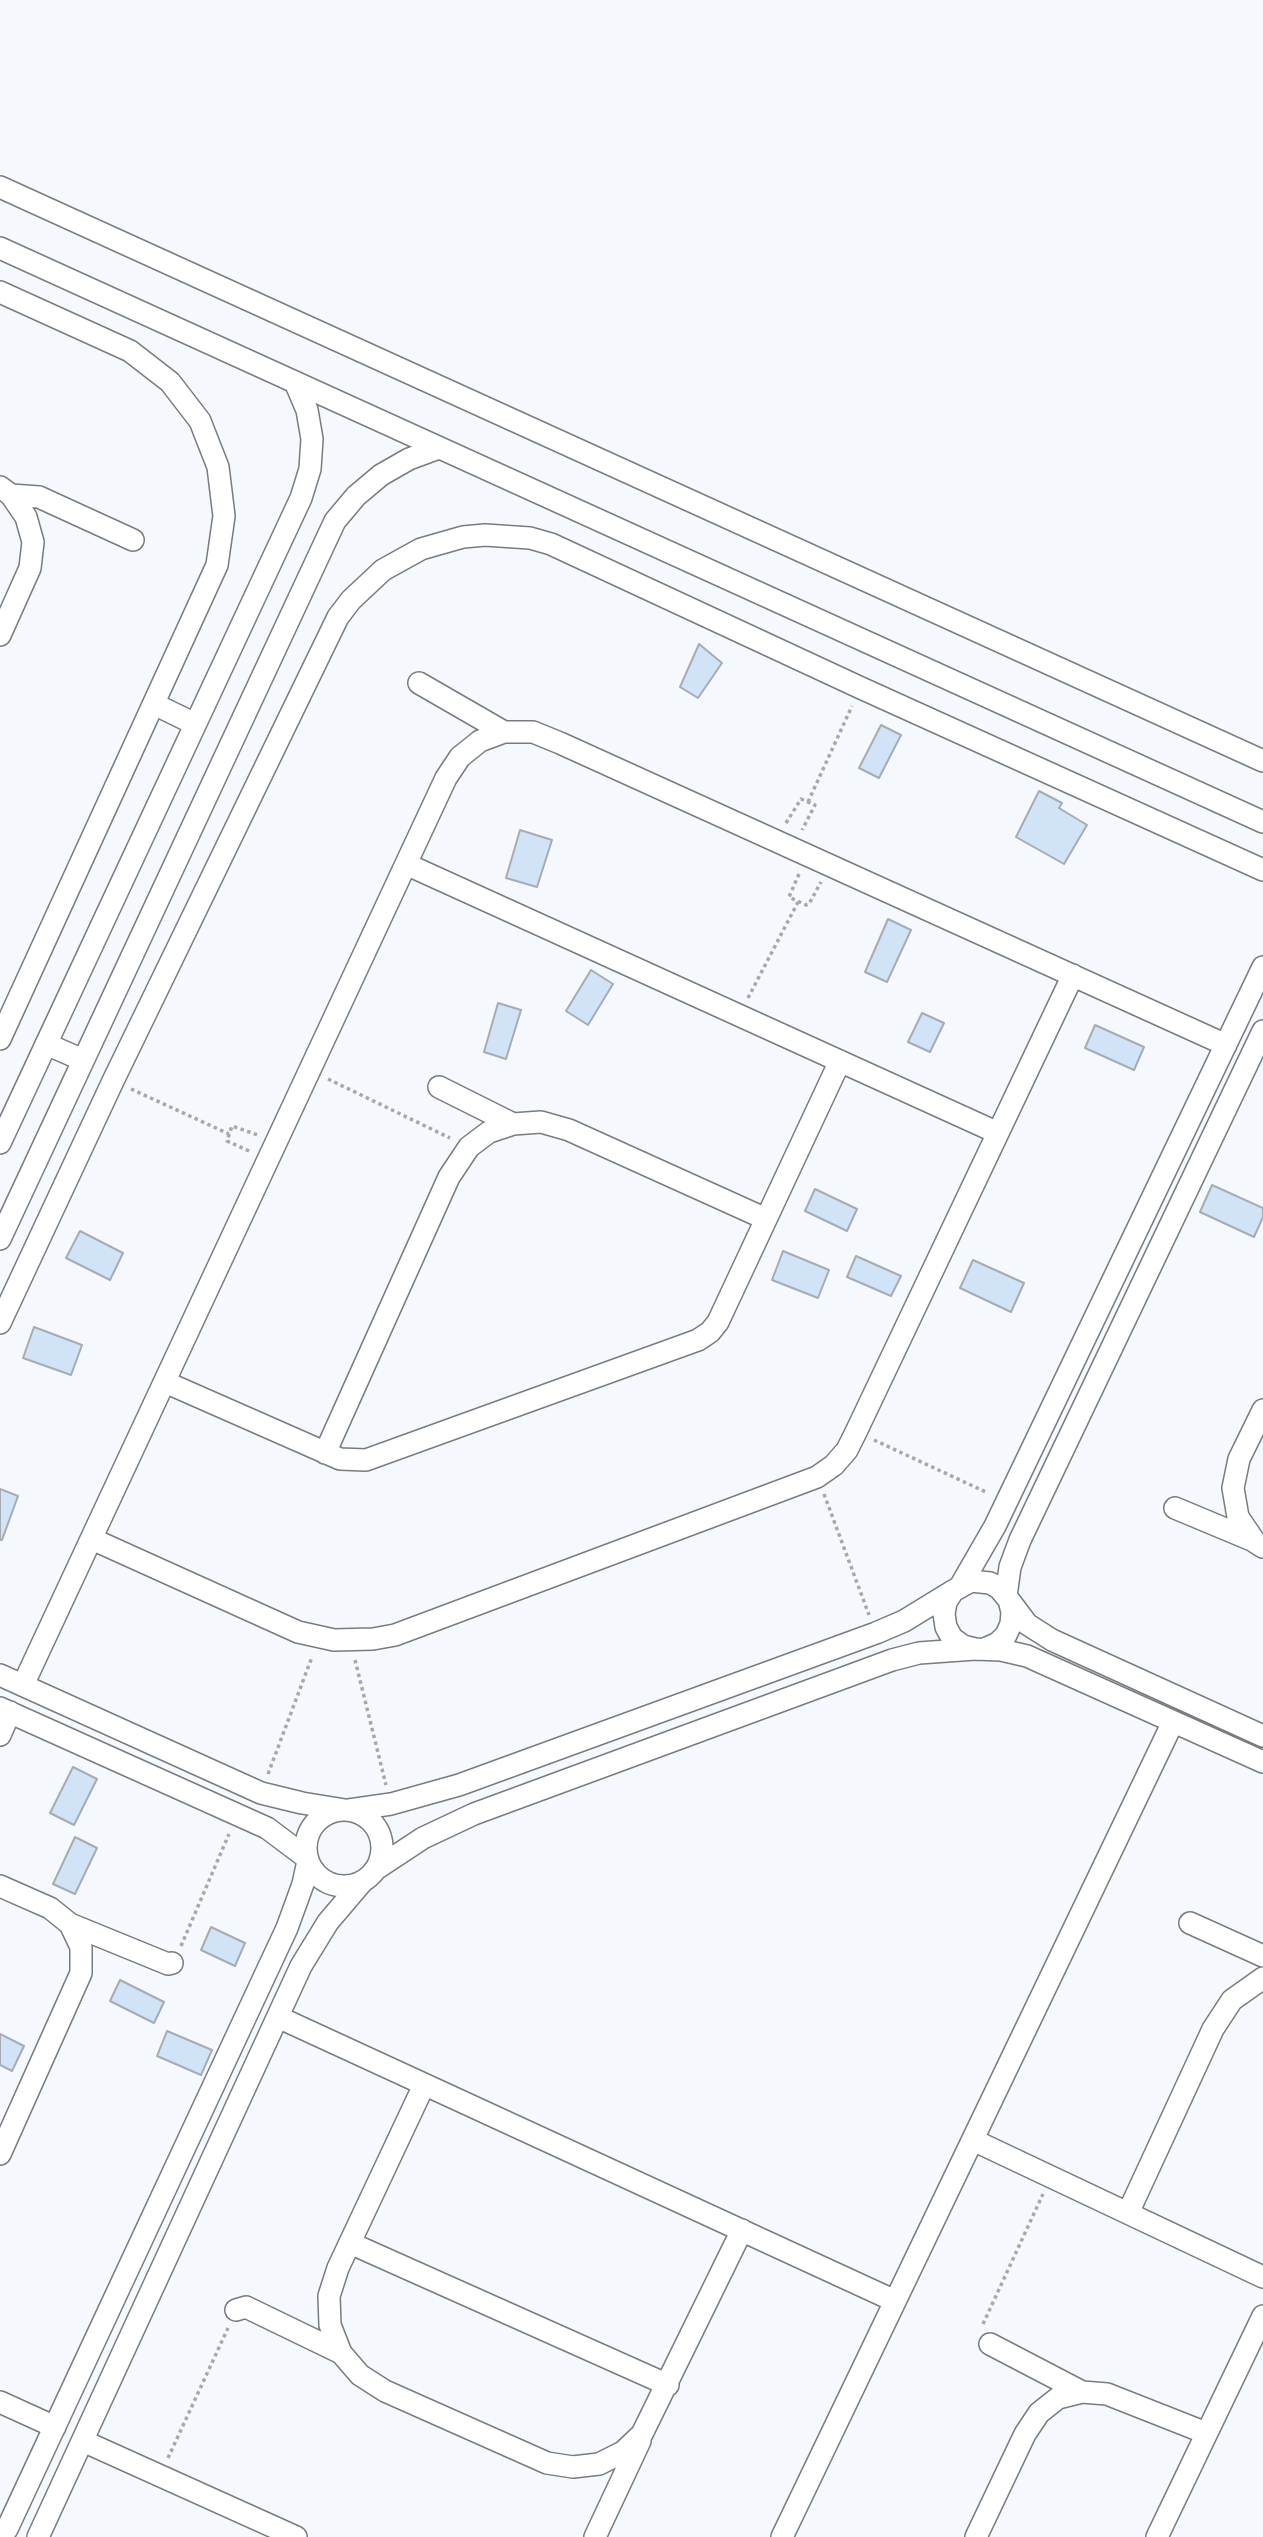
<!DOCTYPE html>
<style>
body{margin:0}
canvas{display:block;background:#f5f9fe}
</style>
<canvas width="1263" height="2537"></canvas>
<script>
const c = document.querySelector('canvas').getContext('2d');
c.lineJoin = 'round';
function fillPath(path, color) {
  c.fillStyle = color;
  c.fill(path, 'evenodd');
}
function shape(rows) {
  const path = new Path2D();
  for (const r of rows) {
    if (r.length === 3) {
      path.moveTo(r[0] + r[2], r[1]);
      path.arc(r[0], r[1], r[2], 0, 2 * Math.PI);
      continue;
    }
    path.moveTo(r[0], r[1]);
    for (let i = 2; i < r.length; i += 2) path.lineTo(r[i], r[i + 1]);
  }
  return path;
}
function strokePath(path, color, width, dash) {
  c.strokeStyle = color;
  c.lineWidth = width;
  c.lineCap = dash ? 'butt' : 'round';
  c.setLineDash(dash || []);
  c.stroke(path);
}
const building = shape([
 [699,644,722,663,698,698,680,687,699,644],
 [881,725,901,735,879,778,859,768,881,725],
 [1039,791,1062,803,1059,808,1087,825,1064,864,1016,837,1039,791],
 [520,830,552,840,537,887,506,878,520,830],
 [888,919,911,930,887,982,865,972,888,919],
 [591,970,613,984,588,1025,566,1011,591,970],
 [498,1003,521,1010,506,1059,484,1052,498,1003],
 [922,1013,944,1023,930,1052,908,1042,922,1013],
 [1095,1025,1144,1047,1134,1070,1085,1048,1095,1025],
 [1212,1185,1263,1208,1263,1217,1254,1237,1200,1212,1212,1185],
 [815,1189,857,1209,847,1231,805,1211,815,1189],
 [80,1231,123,1253,110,1280,66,1258,80,1231],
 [783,1251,829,1270,818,1298,772,1280,783,1251],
 [856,1256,901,1276,891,1296,847,1277,856,1256],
 [973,1260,1024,1283,1011,1312,960,1288,973,1260],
 [34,1327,82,1345,71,1375,23,1358,34,1327],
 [0,1489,18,1496,2,1540,0,1540,0,1489],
 [73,1767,97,1779,74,1825,50,1813,73,1767],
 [75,1837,97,1848,75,1894,53,1884,75,1837],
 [211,1927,245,1943,235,1966,201,1950,211,1927],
 [120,1980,164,2002,154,2023,110,2001,120,1980],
 [167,2031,212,2050,201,2075,157,2056,167,2031],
 [0,2034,24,2046,12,2071,0,2065,0,2034]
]);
fillPath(building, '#d0e3f7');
strokePath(building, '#a6acb2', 2);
const minor = shape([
 [0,187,1263,761],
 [0,248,1263,822],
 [0,292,130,351,170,382,200,421,218,467,224,516,217,565,0,1039],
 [0,487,11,495,26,517,33,542,30,568,0,635],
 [11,495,39,497,133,540],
 [419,683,504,732],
 [154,704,195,724],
 [406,864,998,1133],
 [46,1044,83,1060],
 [439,1087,513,1124],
 [0,1143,301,498,310,469,312,439,307,410,295,382],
 [0,1239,335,521,356,496,381,475,409,459,439,448],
 [0,1323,113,1081,338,617,351,600,383,570,421,549,463,537,485,535,530,538,551,544,861,688,1263,870],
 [165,1382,340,1459,366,1460,698,1340,710,1332,718,1322,840,1061],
 [1263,1410,1239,1459,1233,1488,1238,1517,1255,1542,1263,1547],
 [325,1453,449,1177,469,1147,489,1132,513,1124,541,1122,569,1130,766,1219],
 [1175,1508,1254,1541],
 [92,1539,298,1632,334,1640,373,1639,395,1635,817,1477,834,1465,847,1450,856,1432,1073,975],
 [961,1585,995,1526,1263,967],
 [1006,1596,1010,1567,1020,1540,1263,1031],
 [1009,1600,1027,1624,1052,1640,1263,1736],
 [987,1648,998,1643,1006,1635,1011,1624,1012,1612,1009,1600,999,1588,990,1583,971,1581,953,1591,946,1602,944,1614,946,1627,952,1638,963,1646,975,1649,1001,1650,1027,1656,1263,1762],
 [0,1675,261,1793,302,1803,345,1810],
 [23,1685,446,778,460,757,480,741,504,732,533,732,560,743,1226,1045],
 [0,1708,267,1828,307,1858],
 [0,1735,10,1712],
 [344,1848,38],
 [349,1810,391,1804,459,1785,876,1633,904,1621,953,1591],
 [376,1869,423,1838,474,1814,892,1660,919,1653,975,1649],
 [0,1886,50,1908,70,1924,81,1947,81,1973,0,2154],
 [1190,1923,1263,1956],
 [70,1924,168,1964,172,1963],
 [278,2017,895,2301],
 [424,2085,338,2268,329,2296,330,2325,341,2353,360,2375,385,2391,547,2463,573,2467,599,2464,623,2452,642,2434,742,2230],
 [973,2140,1263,2277],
 [1128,2213,1213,2029,1232,2000,1263,1978],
 [350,2243,668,2385],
 [236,2310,246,2307,341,2353],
 [990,2344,1082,2392],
 [0,2402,55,2427],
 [83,2441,296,2537],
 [1,2537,7,2529,287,1928,303,1884,308,1861],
 [38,2537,301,1966,328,1922,362,1882],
 [595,2537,640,2441],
 [782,2537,1173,1722],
 [976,2537,1025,2434,1039,2413,1058,2398,1082,2392,1107,2394,1206,2433],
 [1157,2537,1263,2316]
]);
strokePath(minor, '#777c81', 24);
strokePath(shape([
 [808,802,852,706],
 [786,823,801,799,815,805,802,830],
 [799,874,789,897,806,905,809,904,821,882],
 [748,998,798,902],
 [328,1079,450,1138],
 [131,1089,229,1134],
 [249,1151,227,1141,232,1126,258,1135],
 [874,1440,988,1493],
 [824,1494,869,1615],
 [355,1660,386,1785],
 [268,1774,312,1657],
 [181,1946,229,1834],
 [983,2324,1043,2194],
 [168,2458,228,2328]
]), '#a5a8ac', 3.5, [3.5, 3.5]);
strokePath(minor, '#fff', 21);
</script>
